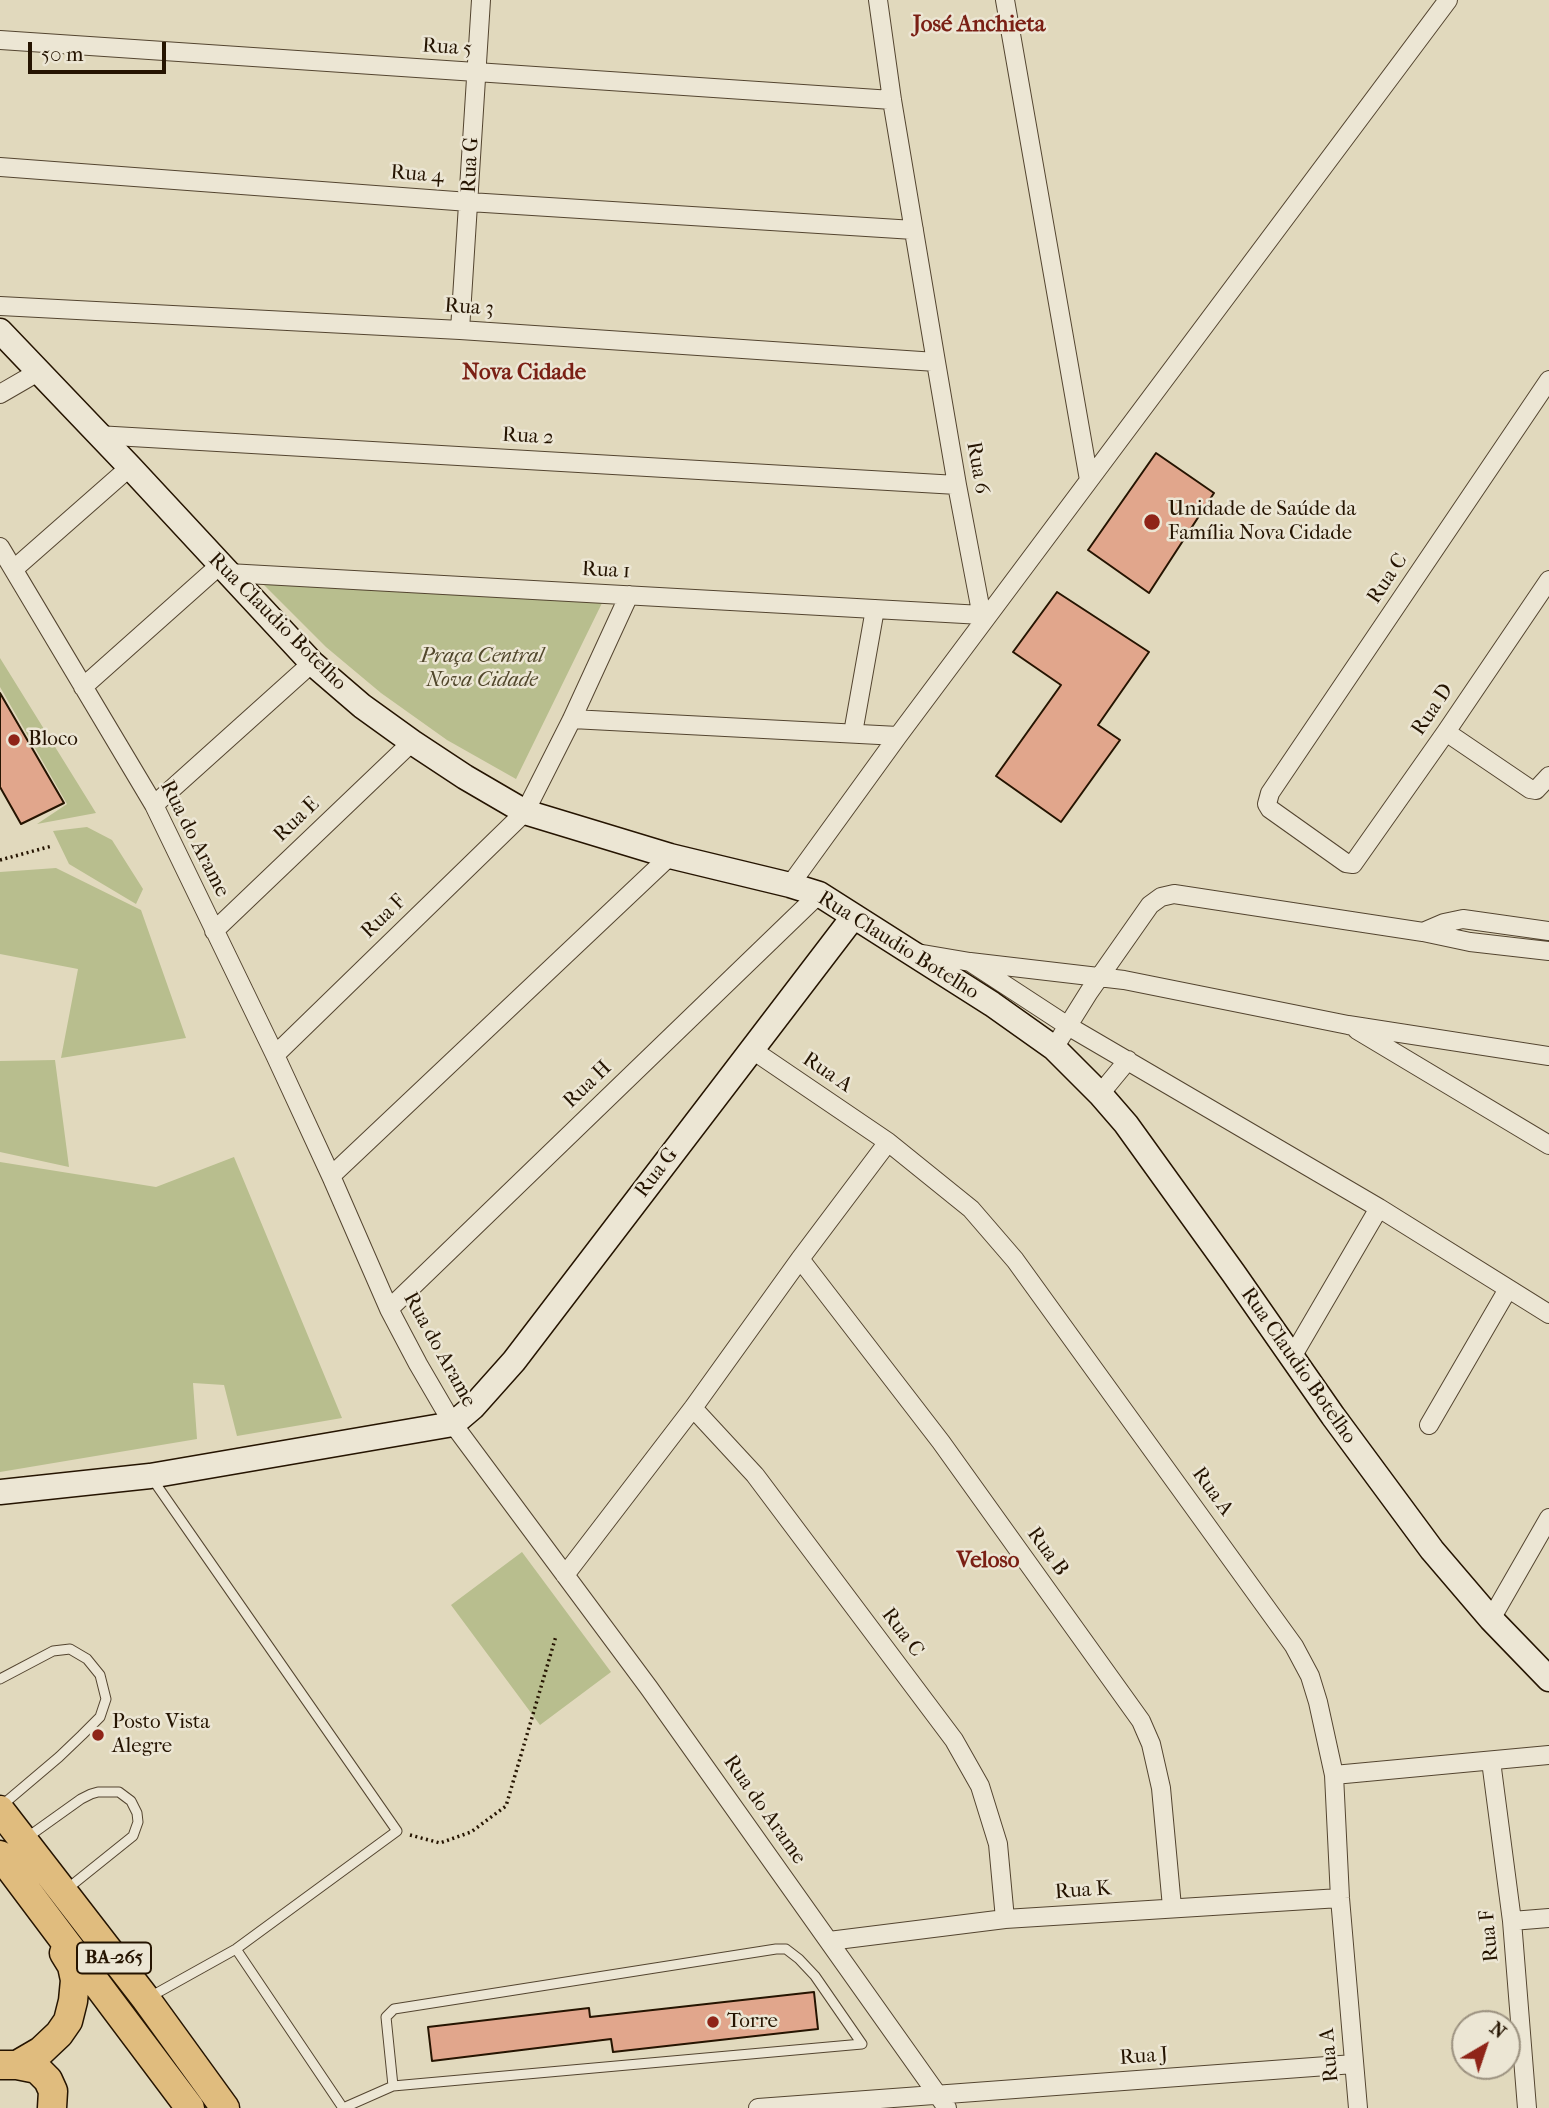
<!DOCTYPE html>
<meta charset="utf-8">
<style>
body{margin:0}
#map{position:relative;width:1549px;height:2108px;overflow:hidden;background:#e1d9bd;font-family:"IM FELL French Canon",serif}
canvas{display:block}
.north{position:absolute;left:1451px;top:2010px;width:70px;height:70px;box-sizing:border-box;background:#ece6d4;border:2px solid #9c9280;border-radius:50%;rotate:39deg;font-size:19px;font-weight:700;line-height:28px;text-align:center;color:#251401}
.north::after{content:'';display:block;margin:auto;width:24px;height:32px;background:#8f2418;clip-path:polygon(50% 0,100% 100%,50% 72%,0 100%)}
.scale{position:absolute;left:28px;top:42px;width:138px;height:32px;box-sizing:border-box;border:4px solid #251401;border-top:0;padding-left:9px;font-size:21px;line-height:24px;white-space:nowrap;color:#251401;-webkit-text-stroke:5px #ece6d4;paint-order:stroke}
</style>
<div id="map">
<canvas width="1549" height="2108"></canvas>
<div class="north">N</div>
<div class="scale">50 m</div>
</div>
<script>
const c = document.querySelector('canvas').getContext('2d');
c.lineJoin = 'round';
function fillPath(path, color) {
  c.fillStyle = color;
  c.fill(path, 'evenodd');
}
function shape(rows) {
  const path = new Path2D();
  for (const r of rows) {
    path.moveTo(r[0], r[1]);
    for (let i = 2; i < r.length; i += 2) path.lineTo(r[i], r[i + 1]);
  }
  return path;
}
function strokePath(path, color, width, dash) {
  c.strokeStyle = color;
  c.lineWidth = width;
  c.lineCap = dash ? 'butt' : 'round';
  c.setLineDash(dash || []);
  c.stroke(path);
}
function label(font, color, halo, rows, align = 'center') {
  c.font = font + ' "IM FELL French Canon",serif';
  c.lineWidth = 5;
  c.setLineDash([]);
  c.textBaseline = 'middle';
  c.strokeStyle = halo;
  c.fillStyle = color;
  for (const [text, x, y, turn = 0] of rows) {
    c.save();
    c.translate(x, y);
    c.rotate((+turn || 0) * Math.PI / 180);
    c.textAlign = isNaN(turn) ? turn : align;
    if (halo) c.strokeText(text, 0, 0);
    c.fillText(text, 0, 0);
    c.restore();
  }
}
fillPath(shape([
 [258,579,603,601,516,779,447,740,381,693,326,647],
 [0,658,96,813,37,824,67,804,0,687],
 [87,827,112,840,143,889,136,904,69,864,53,831],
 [56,868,141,910,186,1038,61,1058,78,969,0,954,0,872],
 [55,1060,69,1167,0,1152,0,1061],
 [234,1157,342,1418,237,1436,224,1385,193,1383,197,1439,0,1472,0,1162,156,1187],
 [522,1552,611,1672,540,1725,451,1605]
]), '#b8be8e');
const building = shape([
 [1156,453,1214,493,1149,593,1088,550,1156,453],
 [1057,592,1149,652,1098,725,1120,740,1061,822,996,776,1061,685,1013,652,1057,592],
 [0,693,64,803,21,824,0,787,0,693],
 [814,1992,818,2029,613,2052,611,2039,432,2061,428,2027,589,2008,590,2017,814,1992]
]);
fillPath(building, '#e1a68c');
strokePath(building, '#251401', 2);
const lane = shape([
 [0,1679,53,1651,70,1649,87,1659,100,1675,106,1699,100,1717,82,1735,59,1757,0,1807],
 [25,1839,81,1799,91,1794,98,1792,119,1792,131,1801,137,1813,138,1822,133,1836,67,1889],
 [236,1949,343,2108],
 [148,1998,236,1949,397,1831,151,1477],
 [343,2108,393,2086,862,2044,815,1976,799,1959,786,1949,776,1949,394,2009,386,2017,393,2086]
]);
const street = shape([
 [878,0,892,100,936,362,957,485,983,622],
 [1005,0,1089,480],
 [0,40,892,100],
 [0,167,469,202,914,230],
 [0,306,460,330,936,362],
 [460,330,481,0],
 [1549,380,1270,793,1267,804,1270,809,1346,863,1353,864,1446,732,1549,580],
 [0,394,38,372],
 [97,435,957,485],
 [0,547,154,805,275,1055,331,1176,389,1309,418,1364,453,1424,649,1688,947,2108],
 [14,569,130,467],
 [228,573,982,615],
 [83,687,220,565],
 [572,719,898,736],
 [1446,732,1530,789,1536,790,1549,776],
 [853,733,875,609],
 [154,805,312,663],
 [790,885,898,736,1448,0],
 [214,931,412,742],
 [1423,932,1444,923,1463,919,1549,931],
 [917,953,970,962,1124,980,1348,1025,1549,1056],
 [970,962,1068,1026,1379,1208,1549,1314],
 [1357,1030,1549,1145],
 [1054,1048,1089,992,1150,905,1161,897,1174,894,1423,932,1470,942,1549,951],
 [751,1049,888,1142,971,1209,1015,1260,1294,1646,1310,1676,1318,1702,1334,1775,1340,1898,1358,2108],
 [275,1055,525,812,572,719,629,595],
 [1100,1094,1128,1060],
 [331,1176,670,856],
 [800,1259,941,1442,1141,1721,1151,1744,1161,1788,1172,1907],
 [389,1309,819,894],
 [1292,1357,1379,1208],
 [693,1408,755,1475,954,1740,980,1786,998,1844,1005,1919],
 [1429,1425,1508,1289],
 [565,1575,693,1408,800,1259,888,1142],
 [1491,1619,1549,1518],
 [1491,1761,1512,1921,1527,2108],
 [1334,1775,1549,1755],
 [1512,1921,1549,1918],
 [829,1941,1005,1919,1340,1898],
 [758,2108,1354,2064]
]);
const secondary = shape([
 [0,331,130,467,312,663,362,706,412,742,465,777,525,812,670,856,790,885,819,894,992,1004,1054,1048,1100,1094,1126,1124,1234,1274,1333,1416,1432,1550,1491,1619,1549,1679],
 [0,1492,150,1476,453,1424,473,1407,514,1361,854,916]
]);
const primary = shape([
 [0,1810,146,1999,225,2108],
 [0,1855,190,2108],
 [0,2065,17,2065,41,2051,59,2034,68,2021,73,2001,75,1980,72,1966,64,1953],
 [17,2065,37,2069,48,2080,53,2091,52,2108]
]);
strokePath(lane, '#544530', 11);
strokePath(street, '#544530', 20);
strokePath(secondary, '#251401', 27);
strokePath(primary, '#251401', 31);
strokePath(shape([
 [0,860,52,846],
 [410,1835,440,1843,471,1832,506,1806,556,1636]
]), '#251401', 3.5, [2, 3.5]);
strokePath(lane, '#ece6d4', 9);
strokePath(street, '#ece6d4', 18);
strokePath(secondary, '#ece6d4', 24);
strokePath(primary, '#e0bc7e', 28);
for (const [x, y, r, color] of [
 [1152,522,9,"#8f2418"],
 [14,740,7,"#8f2418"],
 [98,1735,7,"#8f2418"],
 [713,2022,7,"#8f2418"]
]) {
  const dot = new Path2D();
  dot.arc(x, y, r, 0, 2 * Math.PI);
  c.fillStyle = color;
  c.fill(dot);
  strokePath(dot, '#ece6d4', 2.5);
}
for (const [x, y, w] of [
 [114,1958,74]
]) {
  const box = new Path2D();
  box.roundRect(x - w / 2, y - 15.5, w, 31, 5);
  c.fillStyle = '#ece6d4';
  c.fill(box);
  strokePath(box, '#251401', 2);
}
label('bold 19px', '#251401', null, [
 ["BA-265",114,1958]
]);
label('21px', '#251401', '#ece6d4', [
 ["Rua 5",447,48,4],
 ["Rua G",471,165,-87],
 ["Rua 4",417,175,4],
 ["Rua 3",469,308,4],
 ["Rua 2",528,437,3],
 ["Rua 6",977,468,80],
 ["Rua 1",606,571,3],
 ["Rua C",1388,579,-56],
 ["Rua Claudio Botelho",277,622,45],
 ["Rua D",1433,710,-56],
 ["Rua E",297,820,-44],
 ["Rua do Arame",194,839,63],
 ["Rua F",384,917,-44],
 ["Rua Claudio Botelho",898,946,32],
 ["Rua A",827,1073,34],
 ["Rua H",588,1085,-44],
 ["Rua G",657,1173,-53],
 ["Rua do Arame",439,1350,61],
 ["Rua Claudio Botelho",1298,1366,55],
 ["Rua A",1212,1492,54],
 ["Rua B",1047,1552,54],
 ["Rua C",902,1633,53],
 ["Rua do Arame",764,1810,55],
 ["Rua K",1083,1891,-4],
 ["Rua F",1490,1936,-95],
 ["Rua A",1330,2055,-95],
 ["Rua J",1144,2057,-4]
]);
label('21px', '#251401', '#ece6d4', [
 ["Unidade de Saúde da",1168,510],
 ["Família Nova Cidade",1168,534],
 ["Bloco",28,740],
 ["Posto Vista",112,1723],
 ["Alegre",112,1747],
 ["Torre",727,2022]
], 'left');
label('italic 21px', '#51472b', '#ece6d4', [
 ["Praça Central",482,657],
 ["Nova Cidade",482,681]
]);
label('bold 23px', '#7a1f14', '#ece6d4', [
 ["José Anchieta",979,25],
 ["Nova Cidade",524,373],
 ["Veloso",988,1561]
]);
</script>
